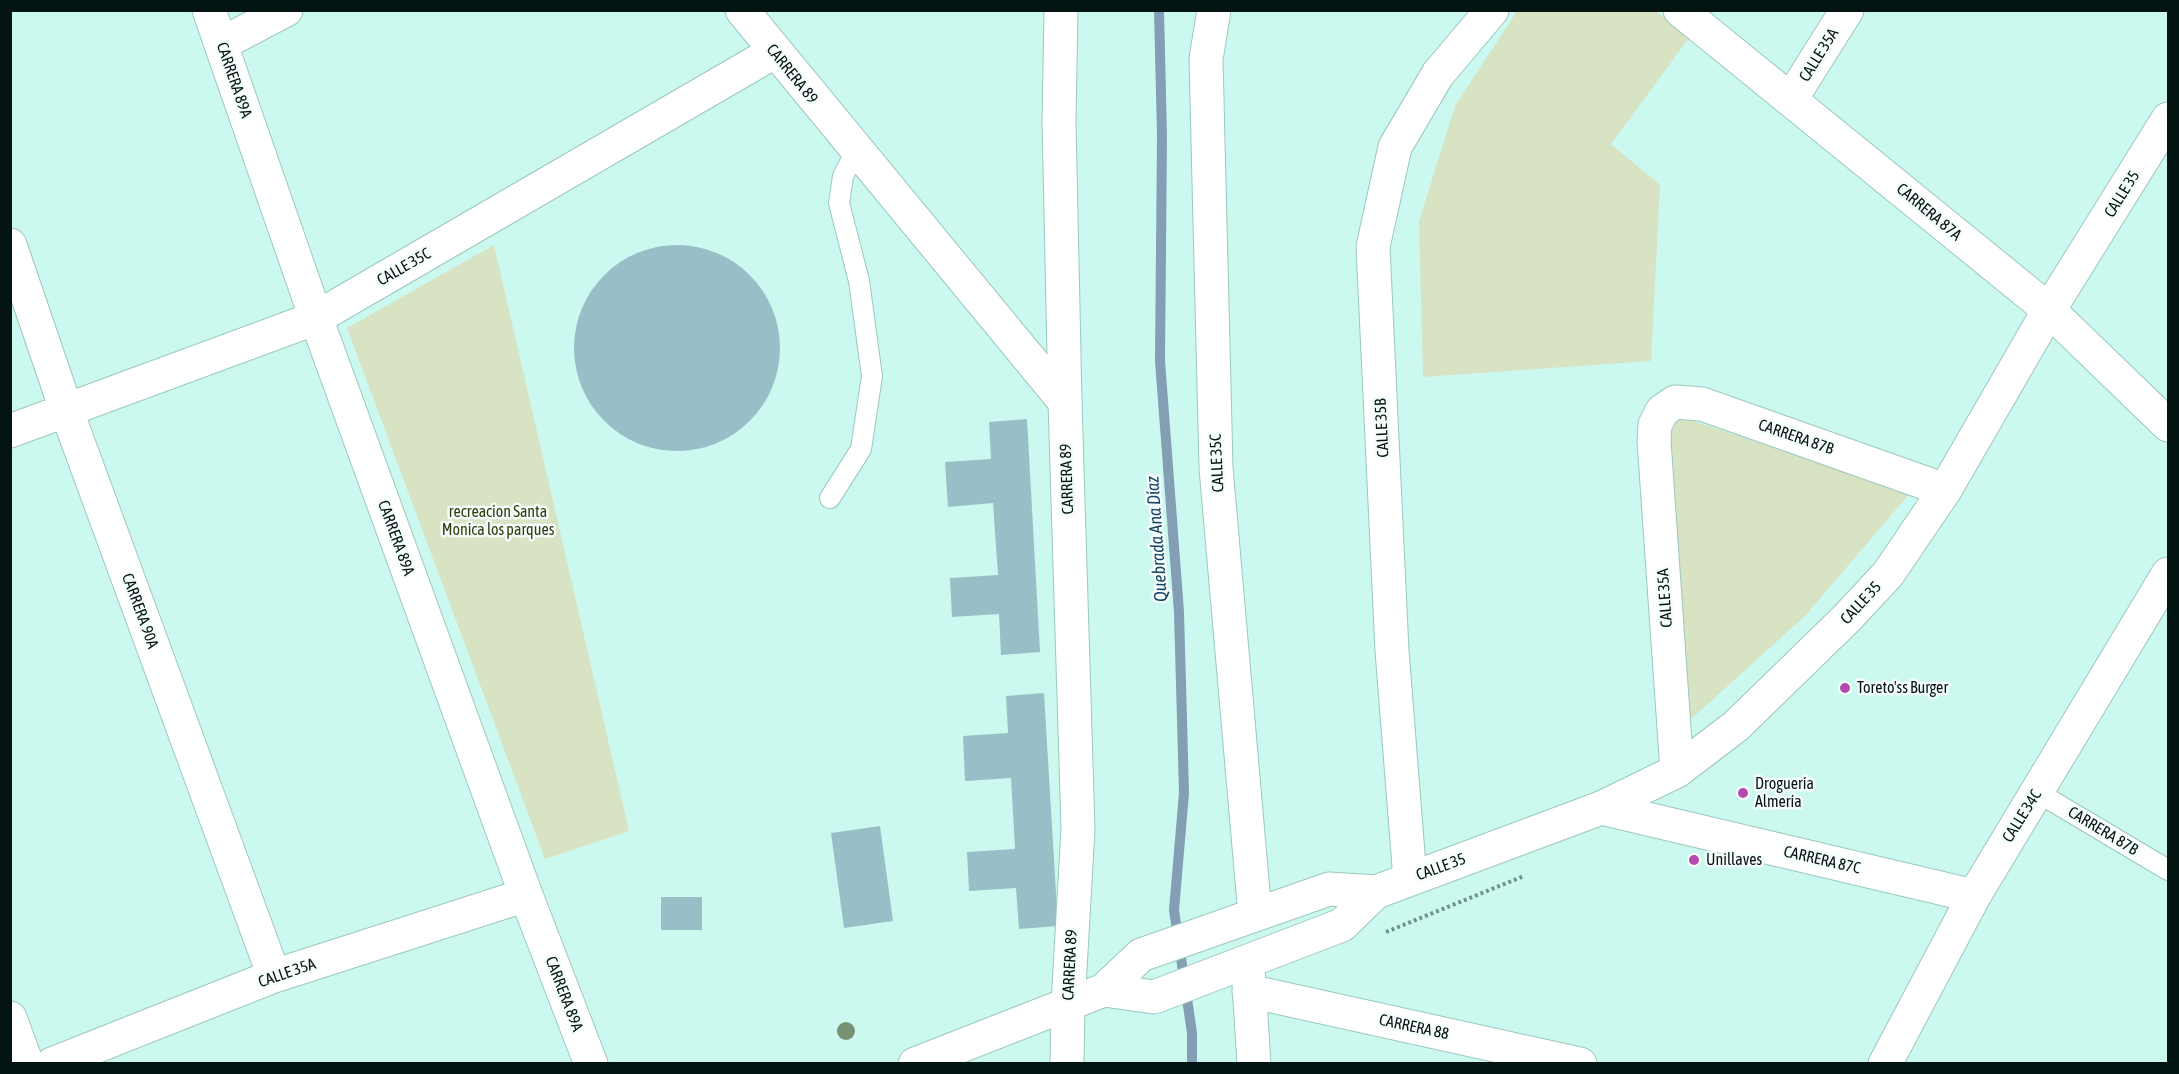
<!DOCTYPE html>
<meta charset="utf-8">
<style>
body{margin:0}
#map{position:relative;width:2179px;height:1074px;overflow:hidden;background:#cbf9f0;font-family:"Asap Condensed",sans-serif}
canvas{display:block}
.frame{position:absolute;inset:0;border:12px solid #041412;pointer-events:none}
</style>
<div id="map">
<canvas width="2179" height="1074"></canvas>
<div class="frame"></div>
</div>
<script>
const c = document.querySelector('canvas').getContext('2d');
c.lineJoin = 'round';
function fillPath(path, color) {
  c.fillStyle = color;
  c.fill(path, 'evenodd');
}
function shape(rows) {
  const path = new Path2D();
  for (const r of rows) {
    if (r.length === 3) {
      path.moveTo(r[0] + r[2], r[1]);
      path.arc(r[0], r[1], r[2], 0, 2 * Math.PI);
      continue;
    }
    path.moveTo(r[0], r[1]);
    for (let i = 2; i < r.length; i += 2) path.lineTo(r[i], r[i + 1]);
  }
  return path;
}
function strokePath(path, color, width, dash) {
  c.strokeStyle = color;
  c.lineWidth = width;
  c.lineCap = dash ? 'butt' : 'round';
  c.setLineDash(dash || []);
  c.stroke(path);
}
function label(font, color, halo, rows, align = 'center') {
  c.font = font + ' "Asap Condensed",sans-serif';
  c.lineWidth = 5;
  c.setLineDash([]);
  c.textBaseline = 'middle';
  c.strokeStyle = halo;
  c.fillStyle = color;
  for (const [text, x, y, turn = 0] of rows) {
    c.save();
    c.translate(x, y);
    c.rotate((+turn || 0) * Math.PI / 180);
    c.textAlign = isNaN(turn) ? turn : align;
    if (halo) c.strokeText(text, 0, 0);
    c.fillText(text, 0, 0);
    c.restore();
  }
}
fillPath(shape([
 [1517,11,1655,11,1692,34,1611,144,1660,185,1651,361,1423,377,1419,221,1455,106],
 [494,245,629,831,545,859,347,328],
 [1682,417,1910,493,1805,616,1689,721,1666,426]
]), '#d8e3c4');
strokePath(shape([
 [1159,10,1162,136,1160,361,1179,612,1184,793,1174,910,1192,1033,1192,1064]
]), '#849fb4', 10);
fillPath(shape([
 [677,348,103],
 [1027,419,1040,652,1001,655,999,614,952,617,950,578,998,575,993,503,948,507,945,462,991,459,989,422],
 [1044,693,1058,926,1019,929,1016,888,969,891,967,852,1015,849,1011,778,965,781,963,736,1008,733,1006,696],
 [880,826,893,921,844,928,831,833],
 [661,897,702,897,702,930,661,930]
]), '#98bfc7');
const service = shape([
 [830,498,861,449,872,376,859,281,839,203,843,176,856,151],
 [2037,792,2168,870]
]);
const minor = shape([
 [209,10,316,318,526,895,591,1064],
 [742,10,1065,402],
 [1680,10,2049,310,2168,425],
 [221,44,286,10],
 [1791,99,1847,10],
 [10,245,67,412,274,976],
 [10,431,316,318,774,52],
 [1677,771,1654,441,1655,425,1662,411,1675,402,1702,404,1945,490],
 [1601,808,1974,896],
 [1410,879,1392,651,1373,247,1395,147,1438,74,1492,10],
 [1248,969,1254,1064],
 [1249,991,1580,1064],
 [10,1018,27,1064],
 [52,1064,274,976,526,895],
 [1067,1064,1068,1004],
 [1885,1064,1974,896,2168,574]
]);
const tertiary = shape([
 [1061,10,1059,121,1065,402,1078,829,1068,1004],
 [1214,10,1206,59,1216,468,1255,915],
 [1104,990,1154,997,1342,925,1376,892,1601,808,1677,771,1736,726,1847,618,1888,574,1945,490,2049,310,2168,119],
 [915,1064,1104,990,1141,955,1329,889,1376,892]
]);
strokePath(service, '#9bc8bf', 22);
strokePath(minor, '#9bc8bf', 35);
strokePath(tertiary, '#9bc8bf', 35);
strokePath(shape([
 [1386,932,1524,876]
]), '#71918b', 4, [3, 3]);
strokePath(service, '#fff', 20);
strokePath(minor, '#fff', 33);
strokePath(tertiary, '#fff', 33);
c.fillStyle = '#769272';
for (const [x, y] of [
 [846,1031]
]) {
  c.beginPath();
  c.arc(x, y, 9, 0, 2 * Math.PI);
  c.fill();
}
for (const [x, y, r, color] of [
 [1845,688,6,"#b54bac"],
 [1743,793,6,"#b54bac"],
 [1694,860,6,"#b54bac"]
]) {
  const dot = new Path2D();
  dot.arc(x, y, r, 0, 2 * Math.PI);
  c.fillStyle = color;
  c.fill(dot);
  strokePath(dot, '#f4fdfb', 2);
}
label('16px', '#041412', '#f4fdfb', [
 ["CALLE 35A",1819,55,-58],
 ["CARRERA 89",792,74,51],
 ["CARRERA 89A",234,80,71],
 ["CALLE 35",2122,194,-58],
 ["CARRERA 87A",1929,212,40],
 ["CALLE 35C",404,267,-30],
 ["CALLE 35B",1382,428,-93],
 ["CARRERA 87B",1796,437,19],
 ["CALLE 35C",1217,463,-93],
 ["CARRERA 89",1067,479,-92],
 ["CARRERA 89A",396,538,70],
 ["CALLE 35A",1665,598,-94],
 ["CALLE 35",1861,603,-47],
 ["CARRERA 90A",140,611,70],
 ["CALLE 34C",2022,816,-58],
 ["CARRERA 87B",2103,831,31],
 ["CARRERA 87C",1822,860,13],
 ["CALLE 35",1441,867,-20],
 ["CARRERA 89",1070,965,-87],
 ["CALLE 35A",287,973,-19],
 ["CARRERA 89A",564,994,69],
 ["CARRERA 88",1414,1027,12]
]);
label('16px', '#313d0b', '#f4fdfb', [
 ["recreacion Santa",498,512],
 ["Monica los parques",498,530]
]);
label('16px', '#041412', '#f4fdfb', [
 ["Toreto'ss Burger",1857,688],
 ["Droguería",1755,784],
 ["Almería",1755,802],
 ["Unillaves",1706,860]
], 'left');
label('italic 18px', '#164564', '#f4fdfb', [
 ["Quebrada Ana Díaz",1157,539,-94]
]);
</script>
